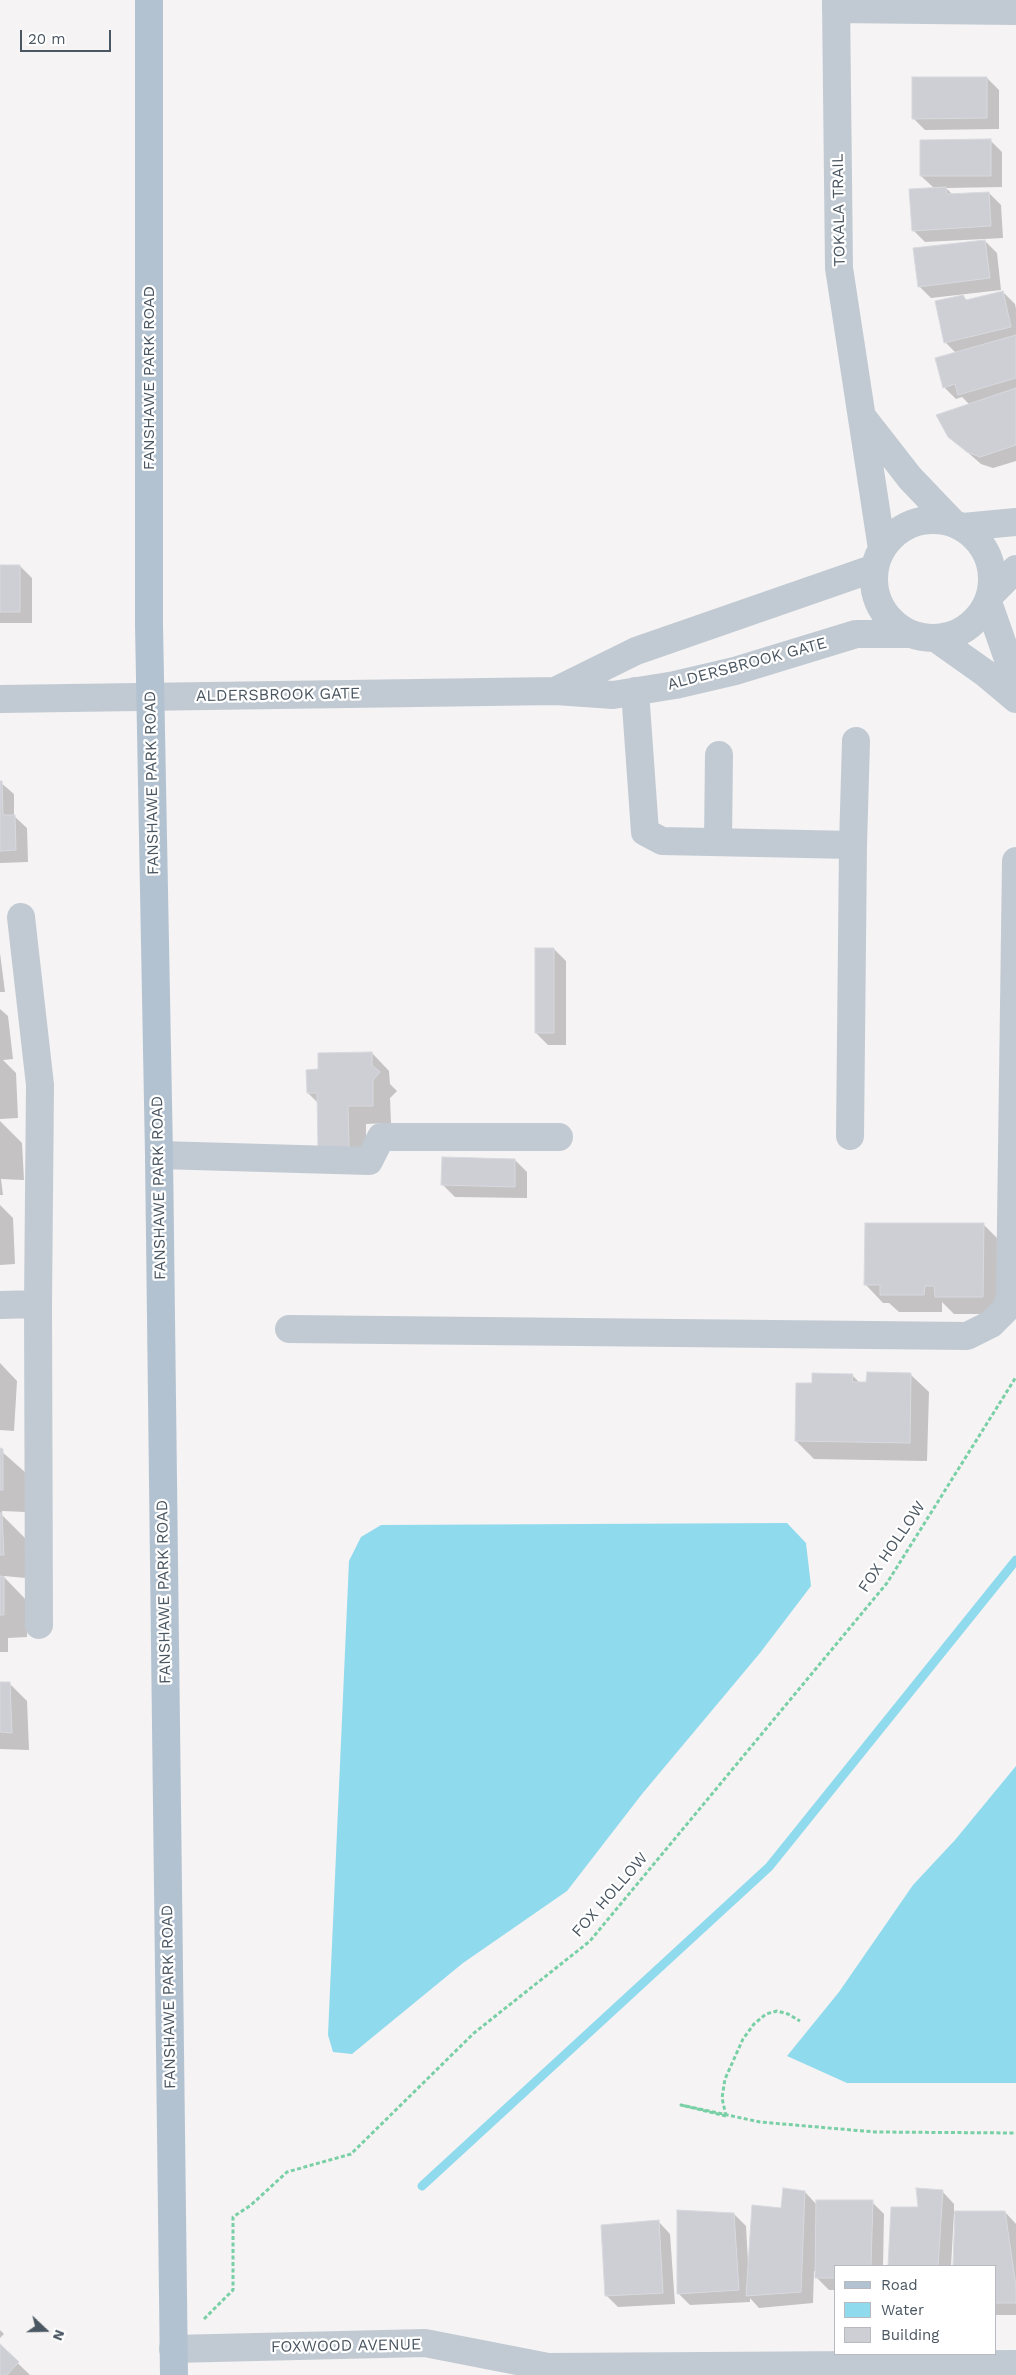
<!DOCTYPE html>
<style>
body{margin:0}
#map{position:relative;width:1016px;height:2375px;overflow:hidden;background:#f5f3f3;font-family:"Work Sans",sans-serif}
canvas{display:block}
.legend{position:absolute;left:834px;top:2265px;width:162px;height:90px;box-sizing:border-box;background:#fff;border:1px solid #b7bbc0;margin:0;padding:6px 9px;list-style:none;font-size:15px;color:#4a5661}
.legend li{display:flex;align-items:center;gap:10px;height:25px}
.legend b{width:25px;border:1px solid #b7bbc0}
.north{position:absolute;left:20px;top:2305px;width:50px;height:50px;-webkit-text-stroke:4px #fff;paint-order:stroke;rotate:111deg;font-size:14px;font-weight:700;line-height:20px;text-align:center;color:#4a5661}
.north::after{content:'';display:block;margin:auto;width:18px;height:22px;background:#4a5661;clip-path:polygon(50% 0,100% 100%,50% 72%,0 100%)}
.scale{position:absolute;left:20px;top:30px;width:91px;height:22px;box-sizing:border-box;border:2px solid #4a5661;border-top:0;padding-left:6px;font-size:15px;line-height:18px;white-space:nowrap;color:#4a5661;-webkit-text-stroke:4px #fff;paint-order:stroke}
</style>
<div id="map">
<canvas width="1016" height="2375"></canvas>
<ul class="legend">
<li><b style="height:6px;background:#b3c2d1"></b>Road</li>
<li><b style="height:14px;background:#90daee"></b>Water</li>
<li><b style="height:14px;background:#cdcfd5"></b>Building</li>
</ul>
<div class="north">N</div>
<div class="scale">20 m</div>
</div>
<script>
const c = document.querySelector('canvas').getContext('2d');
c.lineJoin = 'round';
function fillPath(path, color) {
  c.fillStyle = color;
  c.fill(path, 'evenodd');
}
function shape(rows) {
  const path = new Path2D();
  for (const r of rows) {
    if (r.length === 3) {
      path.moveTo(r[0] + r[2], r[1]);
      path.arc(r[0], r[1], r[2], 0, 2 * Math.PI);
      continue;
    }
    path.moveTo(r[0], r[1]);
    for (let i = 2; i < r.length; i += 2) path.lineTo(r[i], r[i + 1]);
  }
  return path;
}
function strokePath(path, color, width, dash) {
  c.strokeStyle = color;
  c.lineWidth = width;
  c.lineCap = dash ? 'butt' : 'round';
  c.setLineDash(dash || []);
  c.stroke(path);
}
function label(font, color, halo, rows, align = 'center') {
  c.font = font + ' "Work Sans",sans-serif';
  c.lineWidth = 4.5;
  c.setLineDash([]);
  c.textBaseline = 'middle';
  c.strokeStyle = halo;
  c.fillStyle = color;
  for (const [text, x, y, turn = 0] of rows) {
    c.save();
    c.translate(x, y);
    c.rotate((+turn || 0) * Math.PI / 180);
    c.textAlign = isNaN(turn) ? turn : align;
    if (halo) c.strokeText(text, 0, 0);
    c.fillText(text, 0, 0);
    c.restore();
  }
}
fillPath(shape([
 [787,1523,806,1543,811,1586,760,1653,642,1794,567,1891,463,1963,352,2054,333,2052,328,2035,349,1561,361,1537,381,1525],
 [1016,1766,1016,2083,847,2083,787,2056,839,1992,913,1885,955,1840]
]), '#90daee');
fillPath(shape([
 [987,78,999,90,999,129,925,130,913,118],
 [990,140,1002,152,1002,187,946,188,953,195,989,193,1001,205,1003,238,925,242,913,230,934,188,921,176],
 [985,241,997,253,1001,290,931,298,919,286],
 [1003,292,1015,304,1016,309,1016,461,993,468,981,464,949,436,970,405,962,397,956,399,944,387,956,353,945,342,962,296,967,301],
 [0,566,20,566,32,578,32,623,0,623],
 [0,782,14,794,14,816,27,828,28,862,0,863],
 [554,949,566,961,566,1045,548,1045,536,1033],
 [0,953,5,992,0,992],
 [0,1009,8,1016,13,1059,3,1060,16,1073,18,1118,0,1119],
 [372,1053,389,1071,390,1084,397,1091,390,1098,391,1123,366,1124,366,1164,338,1165,318,1103,308,1093,319,1071],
 [0,1121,22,1143,24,1180,1,1179,3,1195,0,1195],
 [515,1160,527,1172,527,1198,455,1197,443,1185],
 [0,1205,13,1218,15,1264,0,1265],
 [983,1224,1001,1242,1001,1314,954,1314,942,1302,942,1312,899,1312,889,1303,883,1303,866,1285],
 [0,1363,17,1381,14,1431,0,1430],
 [852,1375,860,1383,911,1375,929,1392,927,1461,814,1459,796,1441,813,1384],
 [0,1450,26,1473,25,1512,2,1511,2,1515,25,1538,26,1578,4,1576,5,1578,27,1601,27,1637,8,1638,8,1652,0,1652],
 [0,1683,9,1683,27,1701,29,1750,0,1749],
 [942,2191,954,2204,954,2212,1005,2212,1016,2224,1016,2315,995,2315,995,2266,954,2266,956,2214,954,2214,951,2266,889,2266,892,2209,919,2208],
 [805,2192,817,2205,872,2202,884,2214,883,2266,835,2266,835,2290,829,2290,817,2278,817,2271,814,2271,813,2303,759,2308,750,2298,750,2302,690,2305,678,2293,734,2214,746,2226,748,2262,750,2262,782,2209],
 [658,2221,670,2234,675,2304,618,2307,606,2295],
 [0,2330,4,2334,0,2338],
 [0,2346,30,2375,0,2375]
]), '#0003');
strokePath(shape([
 [422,2186,769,1867,1016,1560]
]), '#90daee', 9);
const building = shape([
 [912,77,987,77,987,118,912,119,912,77],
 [991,139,991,176,920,176,920,140,991,139],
 [946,187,947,194,989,192,991,226,912,231,909,189,946,187],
 [985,240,990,278,918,287,913,248,985,240],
 [1003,291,1011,327,944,343,935,301,963,295,966,300,1003,291],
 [1016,335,1016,378,958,395,955,384,943,388,935,358,1016,335],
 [1016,388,1016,445,980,457,967,452,948,437,936,415,1016,388],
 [0,565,20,565,20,612,0,612,0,565],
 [0,781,2,781,3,815,15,815,16,850,0,851,0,781],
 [535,948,554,948,554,1033,535,1033,535,948],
 [372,1052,372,1065,380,1072,373,1080,373,1106,348,1106,349,1147,318,1148,317,1093,307,1093,306,1070,318,1069,318,1053,372,1052],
 [442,1157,515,1159,515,1187,441,1185,442,1157],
 [865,1223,984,1223,983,1297,935,1297,934,1286,925,1286,924,1295,880,1295,880,1285,864,1285,865,1223],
 [867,1372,911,1373,910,1443,795,1441,796,1383,812,1383,812,1373,853,1374,852,1382,866,1382,867,1372],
 [0,1448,3,1449,3,1490,0,1490,0,1448],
 [0,1513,2,1513,4,1555,0,1555,0,1513],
 [0,1576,4,1577,4,1615,0,1615,0,1576],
 [0,1682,10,1682,12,1733,0,1732,0,1682],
 [783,2188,805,2191,801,2292,746,2296,752,2205,781,2208,783,2188],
 [916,2188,943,2190,938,2266,888,2266,891,2207,918,2207,916,2188],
 [816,2200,873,2200,871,2266,835,2266,835,2278,815,2278,816,2200],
 [677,2210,734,2213,739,2290,677,2294,677,2210],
 [955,2211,1005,2211,1016,2286,1016,2303,995,2303,995,2266,953,2266,955,2211],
 [659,2220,663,2293,605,2296,601,2225,659,2220],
 [0,2344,19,2362,7,2375,0,2375,0,2344]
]);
fillPath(building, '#cdcfd5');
strokePath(building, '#d7d9de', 1);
strokePath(shape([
 [726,2116,681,2105,760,2122,875,2132,1016,2133],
 [726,2116,722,2098,725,2079,743,2039,754,2024,766,2014,777,2011,788,2014,800,2021],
 [204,2319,233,2290,233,2217,251,2205,287,2172,351,2154,474,2033,590,1941,887,1583,1016,1377]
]), '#7ad0a6', 3, [4, 2.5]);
strokePath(shape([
 [836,0,839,268,882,549],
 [836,9,1016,11],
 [864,419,910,478,953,523],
 [933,579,59],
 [963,527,1016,522],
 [992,593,1016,569],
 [988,602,1016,682],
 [937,639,985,673,1016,699],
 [557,690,636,651,875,568],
 [635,691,645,832,662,841,853,845,850,1136],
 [0,699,556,691,613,695,675,685,735,671,856,634,908,634],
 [718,842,719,755],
 [853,845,856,741],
 [21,917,40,1085,38,1304,39,1625],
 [159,1155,369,1161,381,1137,559,1137],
 [0,1305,38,1304],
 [289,1329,967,1336,991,1324,1006,1309,1010,1296,1016,861],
 [173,2349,425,2343,548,2367,1016,2364]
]), '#c1cad2', 28);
strokePath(shape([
 [149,0,149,625,159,1155,174,2375]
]), '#b3c2d1', 28);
label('16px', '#4a5661', '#fff', [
 ["TOKALA TRAIL",839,210,-91],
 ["FANSHAWE PARK ROAD",149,378,-90],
 ["ALDERSBROOK GATE",747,664,-15],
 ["ALDERSBROOK GATE",278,695,-1],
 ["FANSHAWE PARK ROAD",152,783,-91],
 ["FANSHAWE PARK ROAD",159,1188,-91],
 ["FOX HOLLOW",892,1547,-56],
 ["FANSHAWE PARK ROAD",164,1592,-91],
 ["FOX HOLLOW",610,1895,-49],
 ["FANSHAWE PARK ROAD",169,1997,-91],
 ["FOXWOOD AVENUE",346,2346,-1]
]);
</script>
